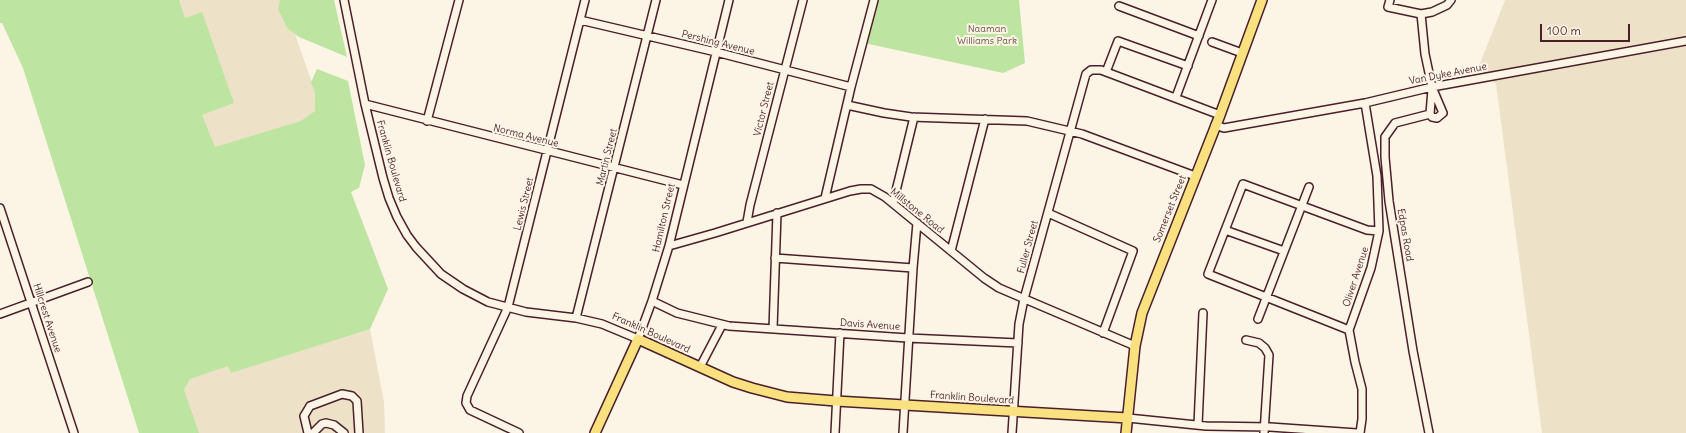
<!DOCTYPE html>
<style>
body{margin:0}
#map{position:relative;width:1686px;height:433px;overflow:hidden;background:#fcf5e5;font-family:Delius,sans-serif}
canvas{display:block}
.scale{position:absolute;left:1540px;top:24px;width:90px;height:18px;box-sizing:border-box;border:2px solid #4a1f2b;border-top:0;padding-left:5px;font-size:12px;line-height:14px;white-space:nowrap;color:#4a1f2b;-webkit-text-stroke:3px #fcf5e5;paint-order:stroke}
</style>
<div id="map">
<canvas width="1686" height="433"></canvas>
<div class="scale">100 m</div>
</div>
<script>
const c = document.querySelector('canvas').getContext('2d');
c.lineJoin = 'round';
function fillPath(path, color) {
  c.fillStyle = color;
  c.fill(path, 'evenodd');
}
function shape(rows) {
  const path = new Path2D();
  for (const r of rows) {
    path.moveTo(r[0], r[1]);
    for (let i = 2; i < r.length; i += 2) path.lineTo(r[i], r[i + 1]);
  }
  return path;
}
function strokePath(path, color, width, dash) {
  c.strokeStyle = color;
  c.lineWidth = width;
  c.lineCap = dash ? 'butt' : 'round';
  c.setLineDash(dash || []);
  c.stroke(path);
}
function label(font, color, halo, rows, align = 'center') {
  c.font = font + ' Delius,sans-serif';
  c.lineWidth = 4;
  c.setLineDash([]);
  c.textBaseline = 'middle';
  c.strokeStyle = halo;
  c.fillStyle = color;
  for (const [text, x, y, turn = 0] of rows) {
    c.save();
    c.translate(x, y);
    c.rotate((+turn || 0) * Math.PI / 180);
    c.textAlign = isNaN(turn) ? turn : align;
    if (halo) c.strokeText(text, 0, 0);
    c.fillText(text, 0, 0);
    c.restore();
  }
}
fillPath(shape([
 [148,0,283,0,351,194,388,289,370,329,384,402,385,433,139,433],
 [1505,0,1686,0,1686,433,1542,433,1496,84,1477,71]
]), '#ede2c8');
fillPath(shape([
 [0,0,179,0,185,18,202,12,234,103,202,115,215,147,301,121,315,111,315,93,311,82,317,69,348,81,365,165,359,188,351,192,388,289,370,329,231,373,228,366,190,379,184,390,199,433,139,433,23,68,2,23,0,23],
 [280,0,334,0,347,57,299,37,287,28,278,9],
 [876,0,1019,0,1025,63,1003,73,864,43]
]), '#bde5a1');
const minor = shape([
 [344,0,365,104,383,178,389,198,397,217,407,235,416,247,441,274,463,289,488,302,526,312,576,318,602,324,638,339,652,301,669,246,729,0],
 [1390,0,1388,7,1421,14,1432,12,1447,5,1451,0],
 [1119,6,1199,36],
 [1421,14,1425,54,1432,87,1443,113,1437,118,1432,117,1430,114],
 [580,20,716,52,851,87],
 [1212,42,1242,53],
 [1106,72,1118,41,1188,66],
 [1176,97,1212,0],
 [365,104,683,185],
 [847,105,884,113,911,117,1027,121,1082,134,1195,176],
 [1430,114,1432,89],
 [427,121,459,0],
 [1215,125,1224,128,1365,103,1432,87,1686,41],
 [825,198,851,87,874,0],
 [893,203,914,117],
 [0,208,74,433],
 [1048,213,1133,251,1103,333],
 [747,222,750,205,803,0],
 [1225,230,1284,251],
 [669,246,715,233,850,191,861,189,871,189,885,197,984,278,999,288,1135,346],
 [951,251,985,119],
 [775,258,913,268],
 [652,301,677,313,729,326,908,338,1018,343],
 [0,314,88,282],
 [576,318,656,0],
 [1258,319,1309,187],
 [773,329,777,213],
 [1349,330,1208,274,1243,184,1367,230,1379,231],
 [1246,340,1259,343,1265,348,1269,355,1264,433],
 [700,367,722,325],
 [1128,418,1206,426,1270,427,1357,433],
 [1198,425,1203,313],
 [308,433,304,416,310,406,342,394,352,396,357,401,359,433],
 [313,433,322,424,326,423,334,425,344,433],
 [519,433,470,410,466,403,467,396,508,307,585,0],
 [835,433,840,333],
 [903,433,913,268,917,223],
 [1012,433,1019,324,1024,299,1086,74,1091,70,1101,70,1220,115],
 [1360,433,1362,419,1362,389,1355,362,1349,330,1371,268,1379,231,1377,176,1365,103],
 [1429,433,1413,351,1389,201,1385,157,1385,137,1395,123,1430,114]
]);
const major = shape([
 [595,433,638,339,733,382,752,388,787,397,836,401,1128,418],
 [1126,433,1135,346,1142,313,1220,115,1262,0]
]);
strokePath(minor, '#4a1f2b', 10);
strokePath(major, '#4a1f2b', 12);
strokePath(minor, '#fcf5e5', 7);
strokePath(major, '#fae180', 9);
label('10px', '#675048', '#fcf5e5', [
 ["Naaman",987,29],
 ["Williams Park",987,41]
]);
label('10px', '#4a1f2b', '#fcf5e5', [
 ["Pershing Avenue",718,43,14],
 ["Van Dyke Avenue",1448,74,-11],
 ["Victor Street",764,109,-76],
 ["Norma Avenue",526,136,14],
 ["Martin Street",607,157,-76],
 ["Franklin Boulevard",391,161,74],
 ["Lewis Street",524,204,-76],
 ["Somerset Street",1170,209,-68],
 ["Millstone Road",917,211,39],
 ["Hamilton Street",664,218,-77],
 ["Edpas Road",1405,235,80],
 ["Fuller Street",1028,247,-75],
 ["Oliver Avenue",1356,277,-72],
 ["Hillcrest Avenue",47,318,72],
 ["Davis Avenue",870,325,4],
 ["Franklin Boulevard",651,333,24],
 ["Franklin Boulevard",972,398,4]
]);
</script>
